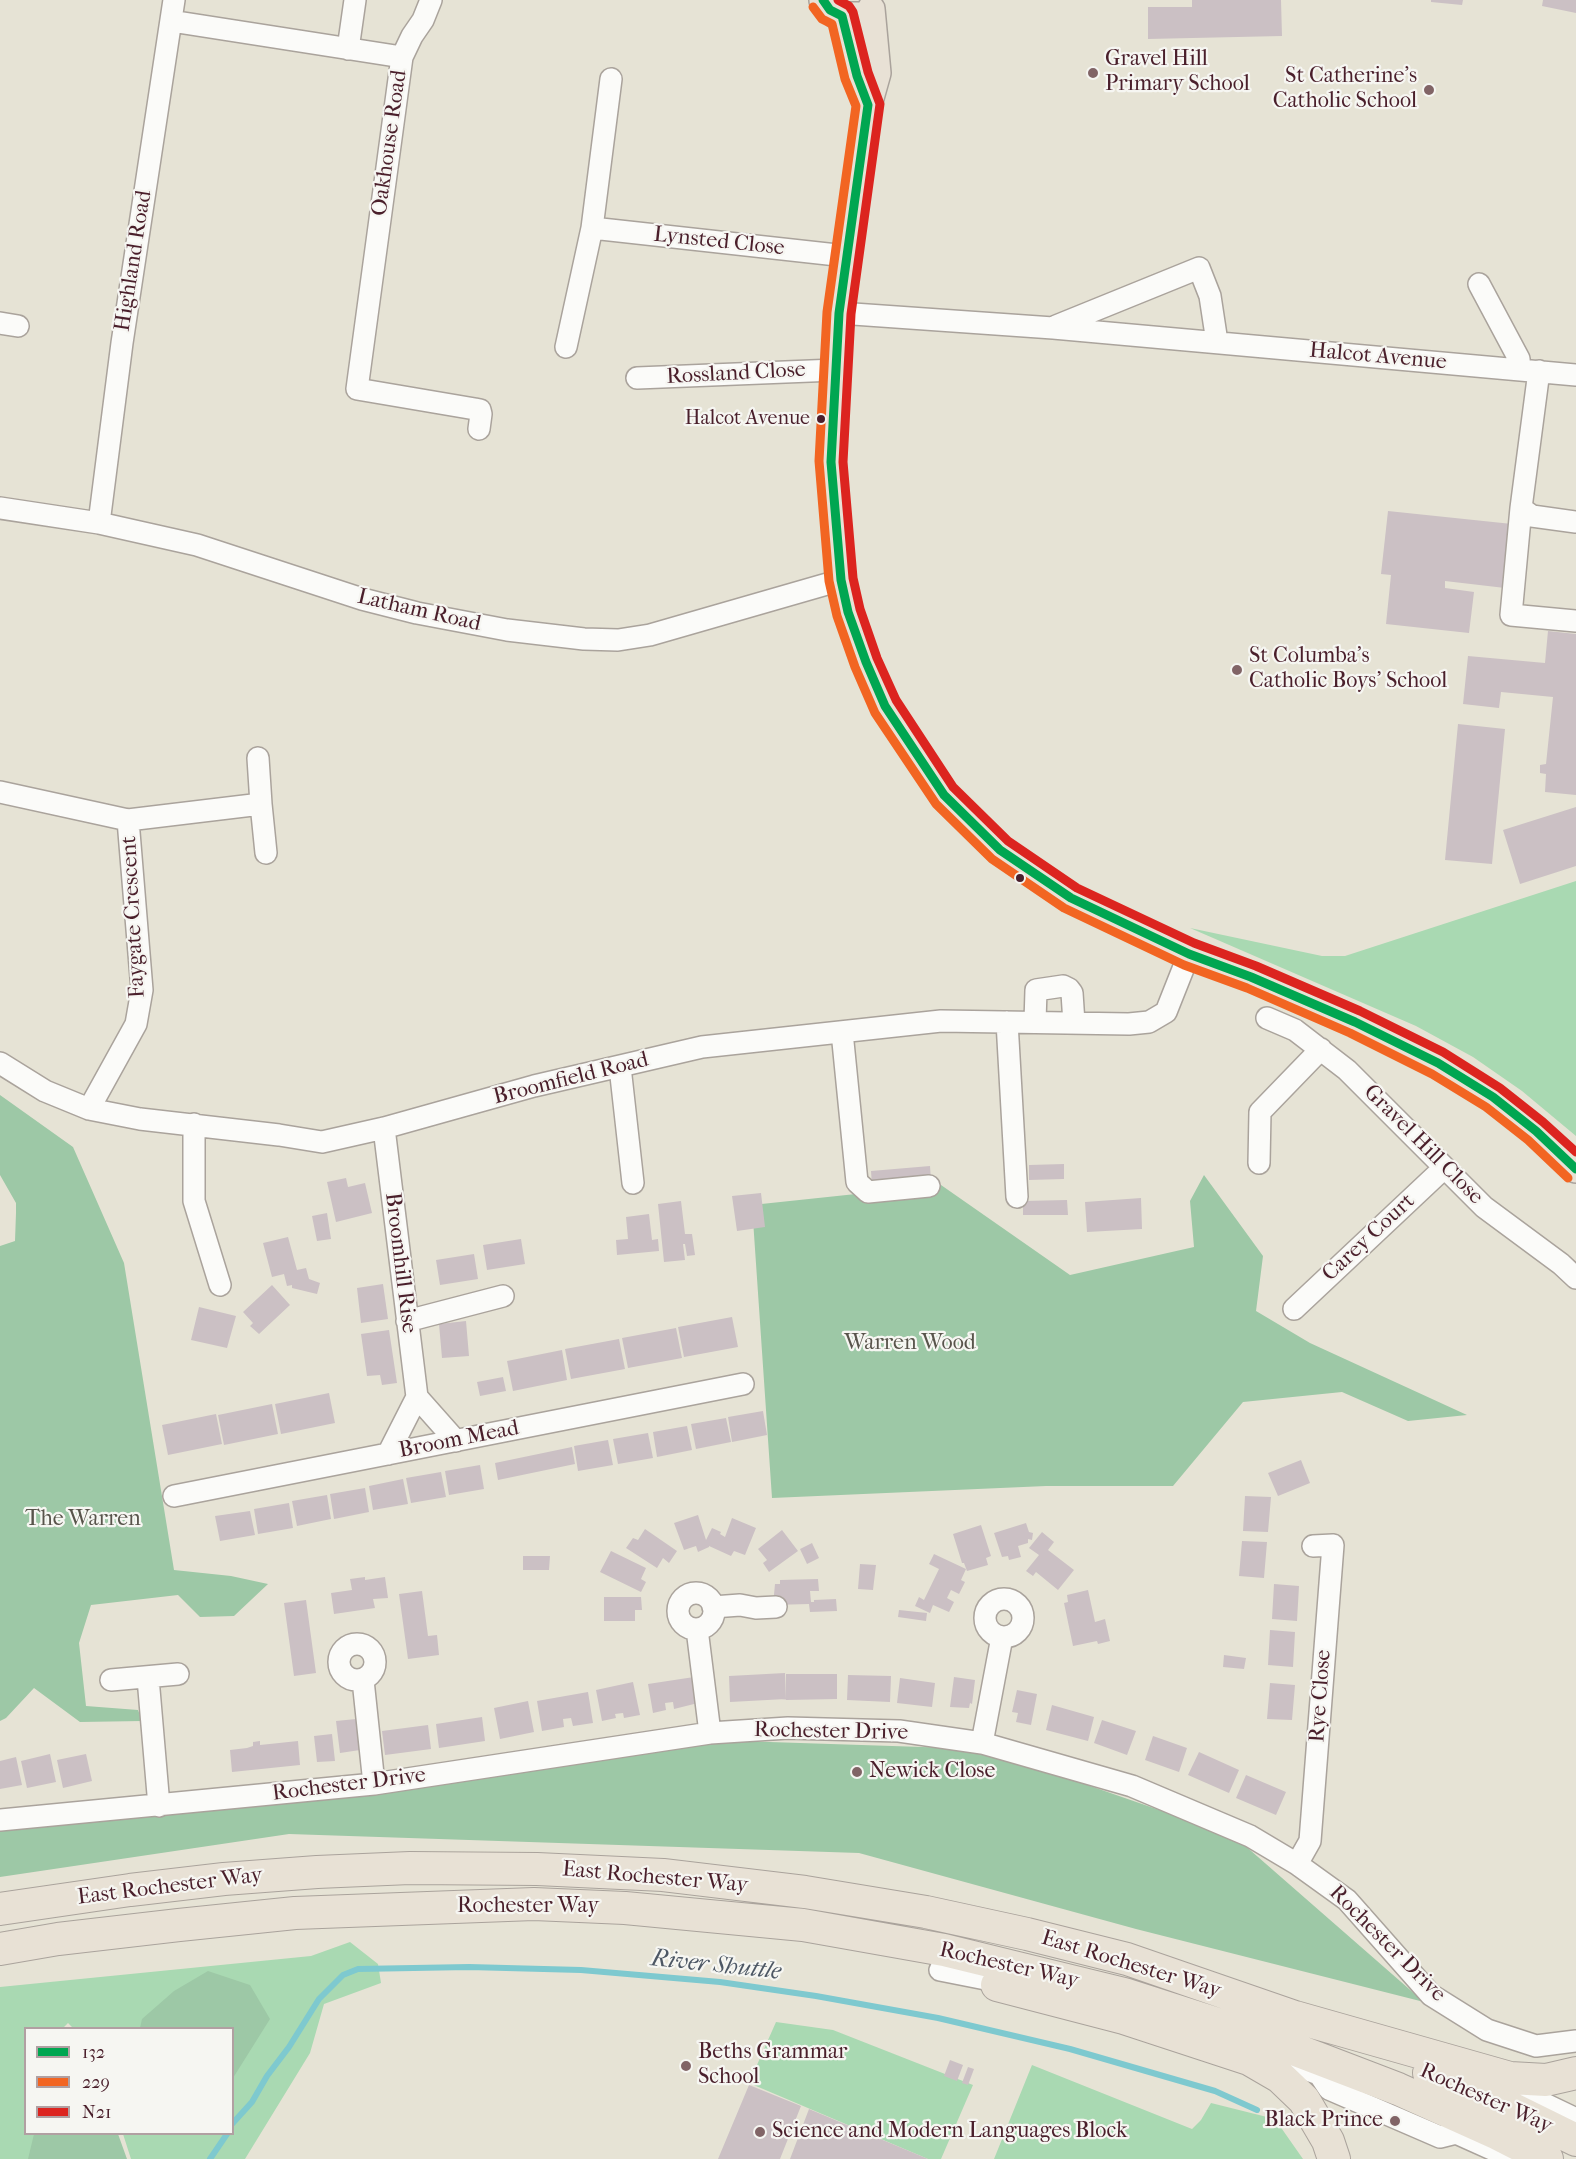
<!DOCTYPE html>
<style>
body{margin:0}
#map{position:relative;width:1576px;height:2159px;overflow:hidden;background:#e6e3d5;font-family:"IM FELL French Canon",serif}
canvas{display:block}
.legend{position:absolute;left:24px;top:2027px;width:210px;height:108px;box-sizing:border-box;background:#f6f6f2;border:2px solid #b1a0a2;margin:0;padding:8px 10px;list-style:none;font-size:18px;color:#4a1f2b}
.legend li{display:flex;align-items:center;gap:12px;height:30px}
.legend b{width:30px;border:2px solid #b1a0a2}
</style>
<div id="map">
<canvas width="1576" height="2159"></canvas>
<ul class="legend">
<li><b style="height:8px;background:#00a651"></b>132</li>
<li><b style="height:8px;background:#f26522"></b>229</li>
<li><b style="height:8px;background:#dc241f"></b>N21</li>
</ul>
</div>
<script>
const c = document.querySelector('canvas').getContext('2d');
c.lineJoin = 'round';
function fillPath(path, color) {
  c.fillStyle = color;
  c.fill(path, 'evenodd');
}
function shape(rows) {
  const path = new Path2D();
  for (const r of rows) {
    if (r.length === 3) {
      path.moveTo(r[0] + r[2], r[1]);
      path.arc(r[0], r[1], r[2], 0, 2 * Math.PI);
      continue;
    }
    path.moveTo(r[0], r[1]);
    for (let i = 2; i < r.length; i += 2) path.lineTo(r[i], r[i + 1]);
  }
  return path;
}
function strokePath(path, color, width, dash) {
  c.strokeStyle = color;
  c.lineWidth = width;
  c.lineCap = dash ? 'butt' : 'round';
  c.setLineDash(dash || []);
  c.stroke(path);
}
function label(font, color, halo, rows, align = 'center') {
  c.font = font + ' "IM FELL French Canon",serif';
  c.lineWidth = 4.5;
  c.setLineDash([]);
  c.textBaseline = 'middle';
  c.strokeStyle = halo;
  c.fillStyle = color;
  for (const [text, x, y, turn = 0] of rows) {
    c.save();
    c.translate(x, y);
    c.rotate((+turn || 0) * Math.PI / 180);
    c.textAlign = isNaN(turn) ? turn : align;
    if (halo) c.strokeText(text, 0, 0);
    c.fillText(text, 0, 0);
    c.restore();
  }
}
fillPath(shape([
 [1576,881,1576,1136,1522,1091,1473,1057,1416,1026,1190,928,1322,956,1345,956],
 [350,1942,378,1964,381,1983,324,2004,310,2053,245,2159,131,2159,123,2134,232,2134,232,2028,73,2028,68,2023,63,2028,26,2028,26,2134,46,2134,67,2159,0,2159,0,1987,311,1956],
 [776,2022,833,2030,973,2085,941,2159,928,2159,749,2083],
 [1032,2065,1192,2129,1201,2120,1211,2103,1275,2119,1303,2159,994,2159]
]), '#a9d9b2');
fillPath(shape([
 [0,1095,73,1147,124,1263,174,1570,231,1576,268,1584,234,1616,200,1617,178,1595,91,1605,79,1643,86,1706,138,1710,142,1721,80,1722,34,1688,6,1718,0,1721,0,1246,15,1241,16,1213,16,1203,0,1175],
 [1204,1175,1263,1256,1256,1311,1310,1343,1467,1415,1408,1421,1342,1392,1243,1402,1173,1486,1046,1486,772,1498,752,1205,941,1185,1070,1275,1194,1247,1190,1201],
 [708,1740,984,1749,1234,1836,1424,2002,1136,1929,859,1853,289,1834,0,1877,0,1829],
 [208,1971,250,1985,270,2019,233,2078,232,2028,140,2028,142,2019,174,1991],
 [34,2134,118,2134,127,2159,28,2159]
]), '#9dc8a6');
strokePath(shape([
 [232,2124,252,2102,267,2076,289,2047,319,1999,343,1975,358,1969,469,1967,581,1970,720,1982,816,1996,938,2018,1070,2049,1215,2091,1257,2110],
 [210,2159,227,2134]
]), '#7ec9cf', 6);
fillPath(shape([
 [1192,0,1281,0,1282,36,1148,39,1148,7,1192,7],
 [1431,0,1463,0,1462,5,1431,2],
 [1543,0,1576,0,1576,13,1542,6],
 [1388,511,1512,524,1505,588,1445,581,1445,588,1474,592,1469,633,1386,624,1391,575,1381,574],
 [1548,631,1576,634,1576,795,1545,792,1546,774,1540,773,1540,765,1546,764,1553,697,1501,692,1499,708,1463,704,1468,656,1545,663],
 [1458,724,1505,729,1492,864,1445,860],
 [1576,807,1576,866,1520,884,1503,830],
 [1064,1164,1064,1179,1029,1180,1029,1165],
 [930,1166,931,1180,872,1186,871,1171],
 [346,1178,348,1187,365,1183,372,1213,336,1222,327,1182],
 [761,1193,765,1227,737,1231,732,1196],
 [1141,1198,1142,1229,1087,1232,1085,1202],
 [1067,1200,1068,1215,1023,1215,1023,1201],
 [681,1201,685,1234,692,1234,695,1255,687,1256,685,1244,683,1244,685,1260,664,1262,658,1204],
 [327,1213,331,1239,317,1241,312,1216],
 [649,1214,652,1240,658,1239,659,1251,617,1255,616,1240,628,1239,626,1217],
 [288,1237,297,1270,306,1268,309,1279,320,1283,317,1294,292,1288,292,1285,287,1286,284,1274,272,1277,263,1243],
 [521,1239,525,1264,487,1270,483,1245],
 [474,1254,478,1279,440,1285,436,1260],
 [383,1284,388,1319,361,1323,357,1288],
 [272,1285,290,1305,259,1334,250,1326,253,1323,243,1312],
 [199,1307,236,1316,227,1348,191,1340],
 [732,1317,738,1347,684,1357,678,1327],
 [466,1321,469,1356,442,1358,439,1324],
 [676,1328,682,1358,628,1368,622,1338],
 [389,1330,397,1383,382,1385,380,1375,367,1376,361,1334],
 [619,1339,625,1369,571,1379,565,1349],
 [562,1350,567,1380,513,1391,507,1361],
 [503,1377,506,1391,480,1396,477,1382],
 [329,1393,335,1423,281,1434,275,1404],
 [272,1404,278,1434,224,1445,218,1415],
 [763,1411,767,1435,732,1442,728,1417],
 [216,1414,222,1444,168,1455,162,1425],
 [726,1418,731,1442,696,1449,691,1424],
 [687,1426,692,1450,657,1457,653,1432],
 [648,1433,653,1458,618,1464,613,1439],
 [608,1440,613,1465,578,1471,574,1446],
 [572,1447,575,1464,498,1480,495,1463],
 [1301,1460,1310,1483,1278,1496,1268,1473],
 [480,1465,484,1489,449,1495,445,1471],
 [441,1472,446,1497,411,1503,406,1478],
 [403,1479,408,1504,373,1510,369,1486],
 [365,1488,369,1512,334,1519,330,1494],
 [327,1495,331,1519,297,1526,292,1501],
 [1245,1496,1271,1497,1268,1532,1243,1531],
 [289,1503,293,1528,258,1534,254,1509],
 [250,1511,255,1535,220,1541,215,1516],
 [698,1515,706,1540,712,1528,721,1532,720,1534,725,1537,732,1518,756,1528,745,1555,734,1551,731,1556,709,1546,709,1547,698,1552,696,1546,684,1550,674,1523],
 [1026,1523,1029,1532,1033,1533,1032,1540,1028,1539,1028,1543,1018,1546,1021,1557,1009,1560,1008,1556,1002,1557,994,1533],
 [981,1525,991,1556,986,1558,988,1565,967,1571,964,1563,962,1563,953,1534],
 [645,1529,677,1551,669,1563,663,1558,657,1568,626,1548,633,1538,638,1540],
 [782,1530,798,1551,769,1572,763,1563,767,1560,758,1549],
 [1042,1532,1054,1542,1048,1550,1074,1570,1058,1590,1036,1572,1033,1576,1026,1571,1039,1555,1029,1548],
 [1242,1541,1267,1542,1264,1578,1239,1576],
 [812,1543,819,1558,807,1564,800,1549],
 [611,1551,646,1568,641,1579,646,1582,641,1592,600,1572],
 [934,1554,966,1569,961,1580,965,1582,959,1594,951,1590,947,1598,954,1602,949,1612,933,1605,930,1613,915,1606,919,1597,924,1600,939,1569,929,1564],
 [523,1556,550,1556,549,1570,523,1570],
 [860,1564,876,1565,873,1590,858,1589],
 [365,1577,365,1580,385,1577,388,1598,373,1599,375,1608,334,1614,331,1593,352,1590,350,1579],
 [818,1579,819,1591,810,1591,811,1602,814,1602,814,1600,836,1599,837,1611,810,1612,809,1604,773,1605,775,1584,780,1584,780,1580],
 [1274,1584,1299,1586,1297,1621,1272,1619],
 [1088,1590,1095,1622,1105,1619,1110,1641,1098,1644,1097,1641,1073,1646,1064,1603,1068,1602,1067,1595],
 [422,1591,428,1636,437,1635,439,1655,408,1659,399,1594],
 [604,1597,641,1597,642,1610,635,1610,635,1621,604,1621],
 [306,1600,316,1673,294,1676,284,1603],
 [899,1610,927,1613,926,1621,898,1617],
 [1270,1630,1295,1632,1293,1667,1268,1665],
 [1224,1655,1246,1658,1244,1669,1223,1667],
 [785,1673,786,1699,730,1702,729,1676],
 [786,1674,837,1674,837,1699,786,1700],
 [848,1675,891,1676,890,1702,847,1700],
 [694,1677,698,1703,674,1709,673,1702,665,1703,666,1710,653,1713,648,1684],
 [954,1677,975,1680,972,1704,970,1703,969,1708,950,1707],
 [900,1678,935,1683,932,1707,897,1703],
 [633,1682,640,1715,624,1718,623,1713,615,1714,616,1718,602,1721,596,1690],
 [1270,1683,1295,1685,1292,1720,1267,1719],
 [1017,1690,1037,1694,1031,1725,1016,1722,1018,1713,1012,1712],
 [588,1692,593,1723,573,1726,571,1718,563,1719,564,1727,542,1731,537,1701],
 [528,1701,534,1732,500,1739,494,1708],
 [1052,1705,1094,1717,1088,1741,1046,1730],
 [482,1717,485,1741,439,1748,436,1724],
 [356,1719,360,1750,340,1753,336,1721],
 [1102,1720,1136,1731,1127,1755,1094,1743],
 [428,1725,431,1749,385,1755,382,1731],
 [332,1734,335,1761,317,1762,314,1736],
 [1153,1736,1187,1748,1179,1772,1145,1760],
 [260,1741,260,1745,298,1741,300,1765,232,1772,230,1750,247,1748,253,1746,253,1742],
 [1199,1752,1239,1770,1229,1793,1188,1775],
 [50,1754,56,1782,27,1788,21,1761],
 [86,1754,92,1781,63,1788,57,1760],
 [16,1757,22,1785,0,1789,0,1761],
 [1246,1775,1286,1792,1276,1815,1236,1798],
 [950,2060,963,2065,957,2081,944,2076],
 [968,2067,974,2069,968,2085,962,2083],
 [749,2085,801,2106,780,2159,718,2159],
 [809,2109,928,2159,790,2159]
]), '#cbc0c4');
const minor = shape([
 [171,21,402,57,357,389,475,409,480,410,481,414,479,429],
 [348,49,355,0],
 [402,57,412,36,423,20,431,0],
 [611,79,592,228,846,256],
 [1479,284,1519,359,1520,370],
 [839,313,1053,328,1576,375],
 [0,323,18,326],
 [1056,326,1199,268,1210,296,1217,342],
 [566,347,592,228],
 [1539,371,1521,508,1532,516,1576,522],
 [637,378,835,370],
 [0,508,99,523,197,545,362,599,417,613,507,630,584,639,618,640,650,635,841,580],
 [1521,508,1511,615,1576,621],
 [99,523,122,343,174,0],
 [258,758,261,804],
 [0,792,128,820,142,990,136,1024,89,1109],
 [128,820,261,804,266,853],
 [1267,1018,1295,1030,1347,1070,1484,1207,1561,1264,1576,1278],
 [1007,1022,1017,1197],
 [1035,1022,1036,990,1063,986,1069,989,1072,993,1074,1023],
 [842,1032,857,1182,868,1192,929,1186],
 [0,1063,45,1091,89,1109,140,1119,279,1135,322,1142,384,1128,534,1086,702,1047,941,1021,1129,1024,1149,1022,1166,1012,1189,954],
 [620,1067,633,1183],
 [194,1124,194,1201,220,1285],
 [384,1128,417,1397,388,1454],
 [1259,1163,1260,1112,1321,1049],
 [1294,1309,1444,1168],
 [407,1321,503,1296],
 [417,1397,456,1441],
 [174,1496,743,1384],
 [696,1611,18],
 [1004,1618,19],
 [713,1607,740,1605,756,1608,776,1607],
 [697,1629,710,1733],
 [357,1662,18],
 [148,1678,159,1806],
 [111,1680,178,1674],
 [363,1680,374,1784],
 [982,1743,1002,1637],
 [0,1820,374,1784,710,1733,788,1728,899,1731,982,1743,1132,1786,1250,1836,1297,1864,1347,1900,1431,1995,1487,2030,1536,2046,1576,2041],
 [1297,1864,1310,1841,1333,1545,1313,1546],
 [940,1970,1011,1984],
 [1294,2065,1319,2074,1329,2089,1440,2137,1456,2133,1514,2159],
 [1501,2083,1576,2119]
]);
const major = shape([
 [823,0,835,14,842,16,858,16],
 [871,9,877,73,868,105,846,256,835,370,831,462,841,580,848,612,866,662,885,706,944,795,1000,850,1071,898,1189,954,1251,977,1355,1022,1438,1063,1493,1097,1536,1131,1576,1169],
 [842,16,857,76,868,105]
]);
const highway = shape([
 [0,1909,130,1890,224,1879,317,1872,410,1868,537,1869,663,1875,805,1892,926,1912,1027,1934,1127,1959,1295,2017,1510,2078,1546,2080,1576,2073],
 [0,1949,58,1939,179,1925,295,1913,534,1904,625,1908,803,1925,944,1950,1124,1994,1283,2045,1398,2089,1498,2134,1547,2159],
 [997,1985,1124,2018,1249,2059,1280,2077,1304,2100,1328,2141,1334,2159],
 [1429,2073,1501,2103,1576,2140]
]);
strokePath(minor, '#aaa39c', 24);
strokePath(major, '#aaa39c', 30);
strokePath(highway, '#aaa39c', 34);
strokePath(minor, '#fbfbf9', 21);
strokePath(major, '#e8e1d5', 27);
strokePath(highway, '#e8e1d5', 32);
strokePath(shape([
 [823,0,830,10,842,16,857,76,868,105,839,313,831,462,841,580,848,612,866,662,885,706,944,795,1000,850,1071,898,1189,954,1251,977,1355,1022,1438,1063,1493,1097,1536,1131,1576,1169]
]), '#00a651', 9);
strokePath(shape([
 [813,7,822,19,832,24,845,79,856,106,827,312,819,461,829,581,837,616,855,667,875,713,936,804,992,859,1064,908,1184,965,1247,988,1350,1033,1432,1074,1486,1107,1528,1140,1568,1178]
]), '#f26522', 9);
strokePath(shape([
 [838,0,849,6,853,12,868,72,880,104,851,314,843,462,853,578,860,609,877,658,896,700,953,787,1008,841,1077,888,1194,943,1256,966,1360,1011,1443,1052,1500,1088,1543,1122,1576,1152]
]), '#dc241f', 9);
for (const [x, y, r, color] of [
 [1093,73,6,"#816466"],
 [1429,90,6,"#816466"],
 [821,419,5,"#4a1f2b"],
 [1237,670,6,"#816466"],
 [1020,878,5,"#4a1f2b"],
 [857,1772,6,"#816466"],
 [686,2066,6,"#816466"],
 [1395,2121,6,"#816466"],
 [760,2132,6,"#816466"]
]) {
  const dot = new Path2D();
  dot.arc(x, y, r, 0, 2 * Math.PI);
  c.fillStyle = color;
  c.fill(dot);
  strokePath(dot, '#f6f6f2', 2);
}
label('20px', '#4a1f2b', '#f6f6f2', [
 ["Halcot Avenue",810,419]
], 'right');
label('22px', '#4a1f2b', '#f6f6f2', [
 ["Gravel Hill",1105,60],
 ["Primary School",1105,85],
 ["St Catherine's",1417,77,"right"],
 ["Catholic School",1417,102,"right"],
 ["St Columba's",1249,657],
 ["Catholic Boys' School",1249,682],
 ["Newick Close",869,1772],
 ["Beths Grammar",698,2053],
 ["School",698,2078],
 ["Black Prince",1383,2121,"right"],
 ["Science and Modern Languages Block",772,2132]
], 'left');
label('22px', '#4a1f2b', '#f6f6f2', [
 ["Oakhouse Road",390,143,-82],
 ["Lynsted Close",719,242,6],
 ["Highland Road",134,261,-81],
 ["Halcot Avenue",1378,357,5],
 ["Rossland Close",736,374,-3],
 ["Latham Road",419,611,13],
 ["Faygate Crescent",134,917,-93],
 ["Broomfield Road",571,1079,-14],
 ["Gravel Hill Close",1423,1145,45],
 ["Carey Court",1369,1238,-43],
 ["Broomhill Rise",400,1263,83],
 ["Broom Mead",459,1440,-11],
 ["Rye Close",1321,1696,-86],
 ["Rochester Drive",831,1732,1],
 ["Rochester Drive",349,1785,-7],
 ["East Rochester Way",655,1878,5],
 ["East Rochester Way",170,1887,-7],
 ["Rochester Way",528,1907],
 ["Rochester Drive",1387,1944,45],
 ["East Rochester Way",1131,1965,17],
 ["Rochester Way",1009,1966,13],
 ["Rochester Way",1486,2099,24]
]);
label('22px', '#58544b', '#f6f6f2', [
 ["Warren Wood",910,1344],
 ["The Warren",83,1520]
]);
label('italic 24px', '#4d5764', '#f6f6f2', [
 ["River Shuttle",716,1966,6]
]);
</script>
